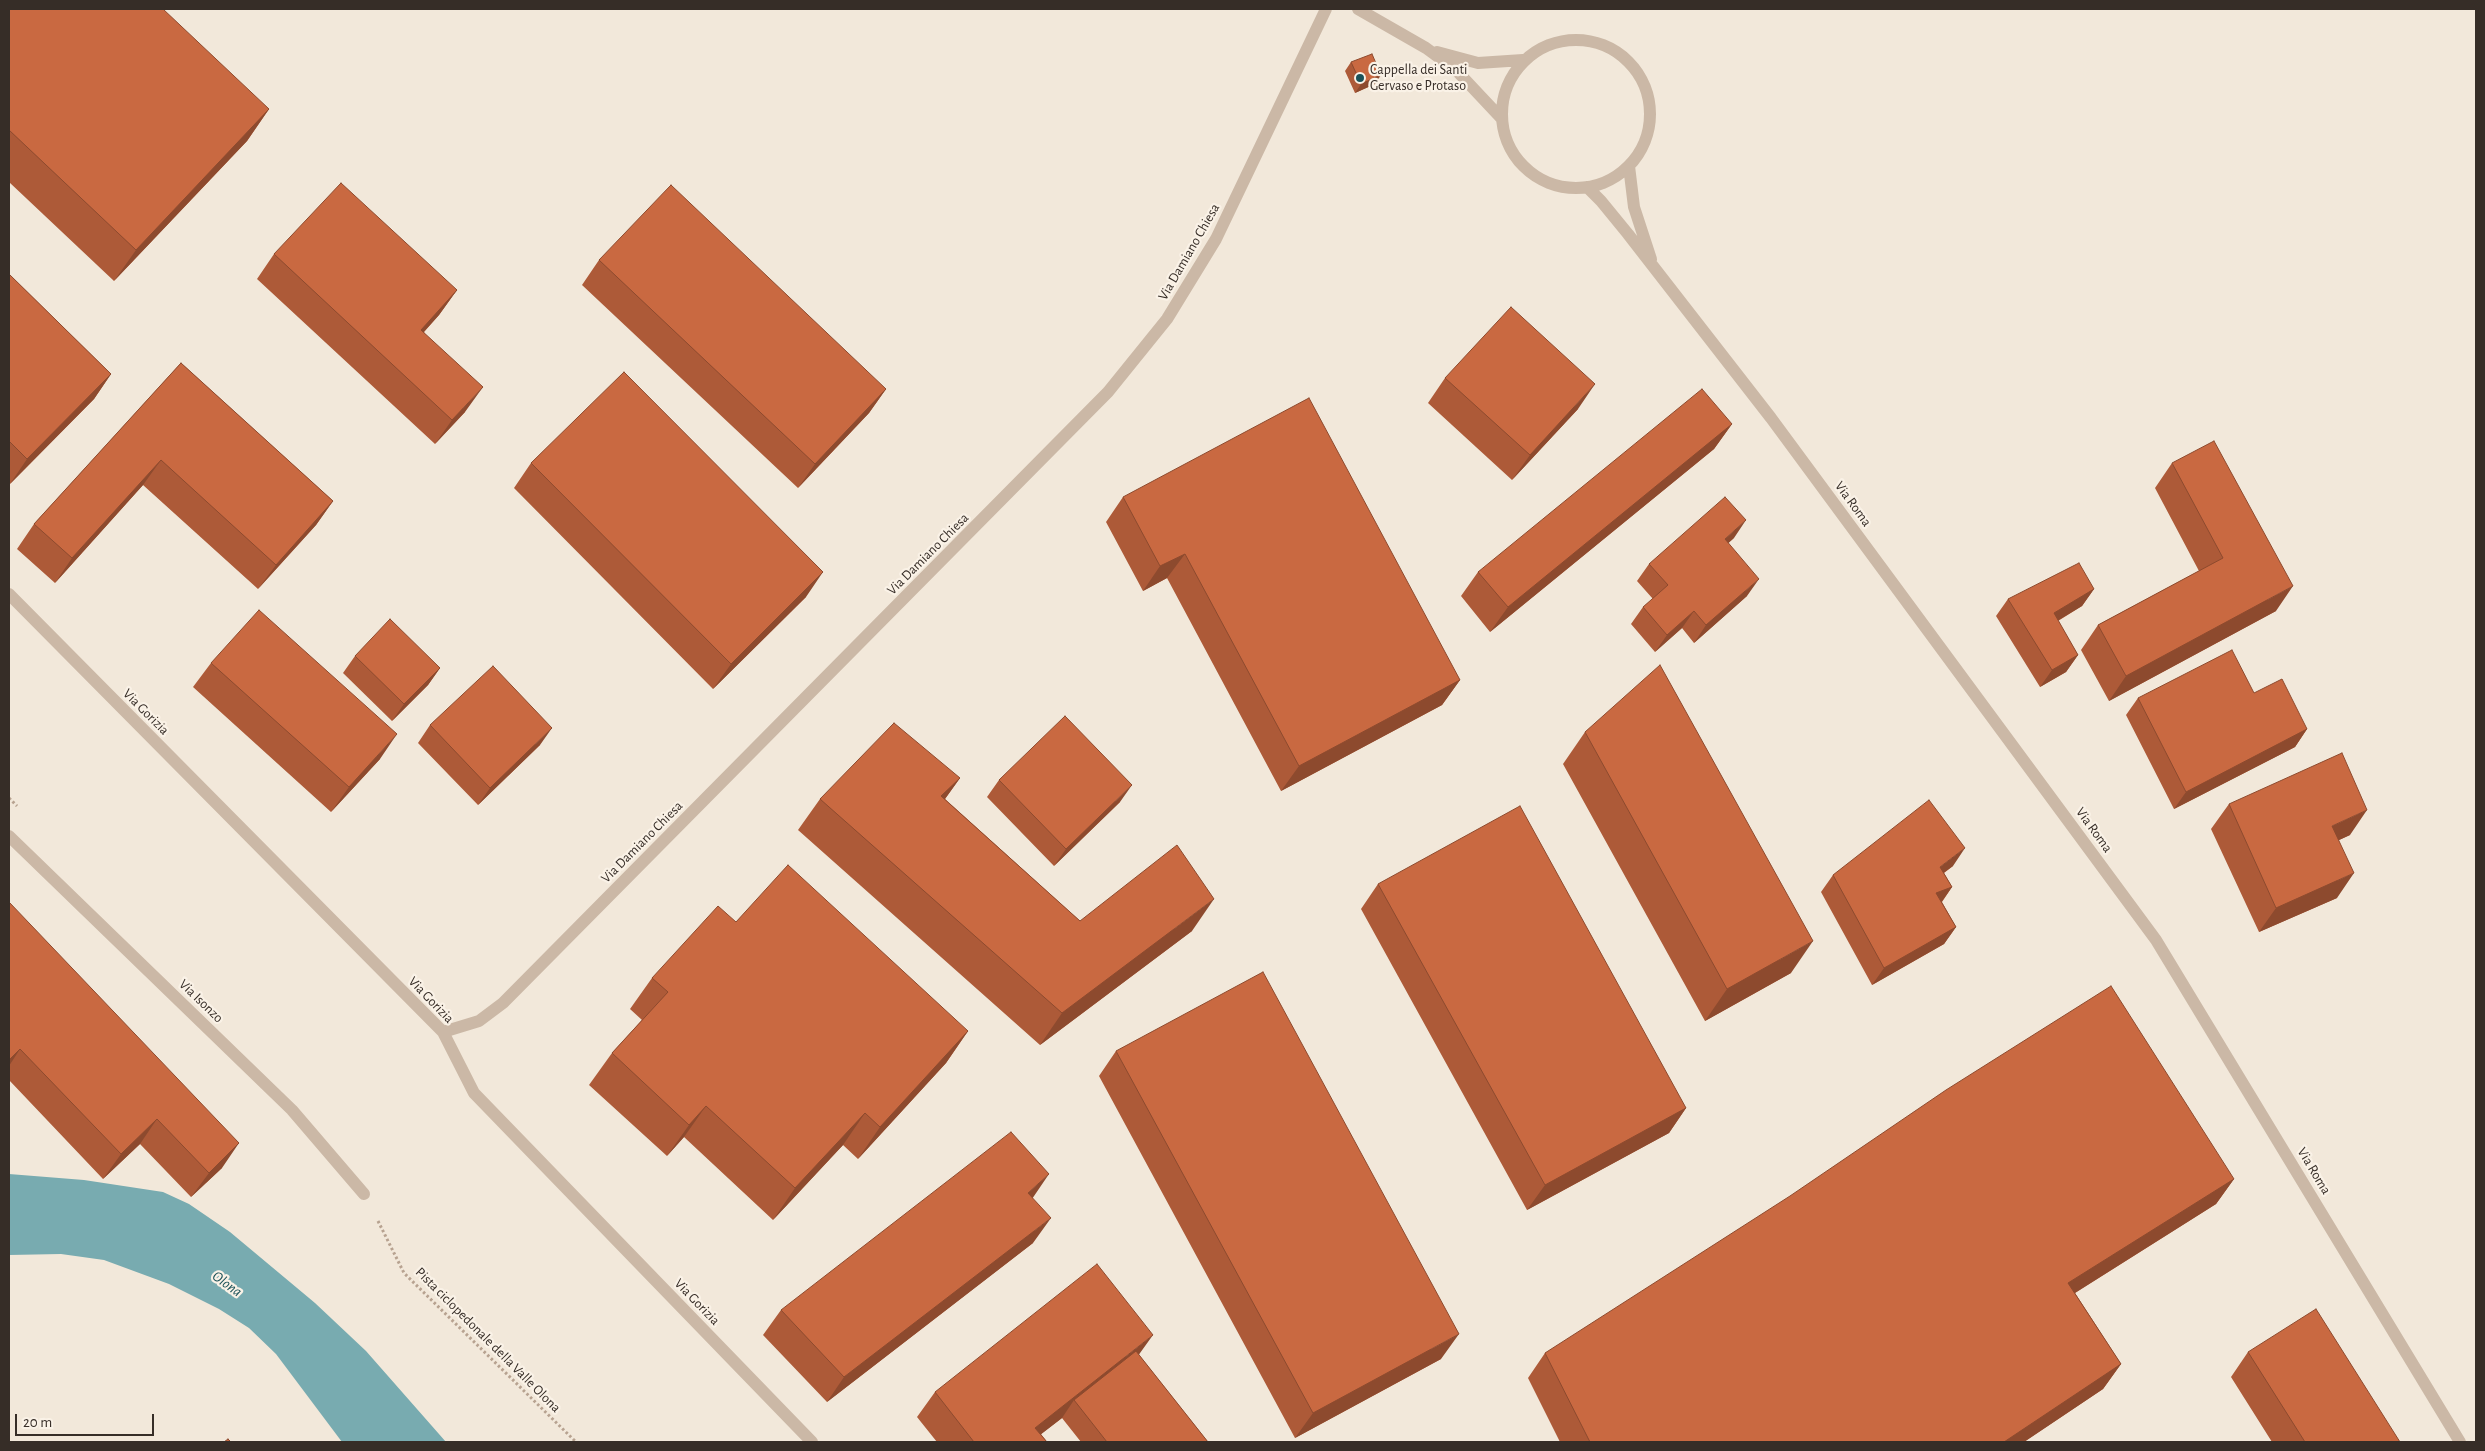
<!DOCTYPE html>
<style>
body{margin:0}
#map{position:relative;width:2485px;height:1451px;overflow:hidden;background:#f2e8da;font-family:"Alegreya Sans",sans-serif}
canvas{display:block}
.frame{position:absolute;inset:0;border:10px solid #362d27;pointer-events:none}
.scale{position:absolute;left:15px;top:1414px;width:139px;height:22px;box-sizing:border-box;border:2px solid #362d27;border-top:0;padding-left:6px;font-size:15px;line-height:18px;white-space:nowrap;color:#362d27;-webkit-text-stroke:4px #faf2e7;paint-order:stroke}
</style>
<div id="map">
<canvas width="2485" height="1451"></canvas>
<div class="frame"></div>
<div class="scale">20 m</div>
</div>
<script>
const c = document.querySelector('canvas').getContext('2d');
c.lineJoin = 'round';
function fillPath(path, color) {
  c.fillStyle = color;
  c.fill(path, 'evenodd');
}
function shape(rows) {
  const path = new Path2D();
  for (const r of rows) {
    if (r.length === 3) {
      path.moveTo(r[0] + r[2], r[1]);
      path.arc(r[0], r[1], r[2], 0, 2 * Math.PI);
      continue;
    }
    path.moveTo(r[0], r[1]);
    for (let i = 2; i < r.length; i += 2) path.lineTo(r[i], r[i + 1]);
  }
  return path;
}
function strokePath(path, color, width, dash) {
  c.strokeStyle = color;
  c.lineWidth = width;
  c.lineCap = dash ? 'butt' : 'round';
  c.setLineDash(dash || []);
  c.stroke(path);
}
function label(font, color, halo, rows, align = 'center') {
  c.font = font + ' "Alegreya Sans",sans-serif';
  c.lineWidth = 4.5;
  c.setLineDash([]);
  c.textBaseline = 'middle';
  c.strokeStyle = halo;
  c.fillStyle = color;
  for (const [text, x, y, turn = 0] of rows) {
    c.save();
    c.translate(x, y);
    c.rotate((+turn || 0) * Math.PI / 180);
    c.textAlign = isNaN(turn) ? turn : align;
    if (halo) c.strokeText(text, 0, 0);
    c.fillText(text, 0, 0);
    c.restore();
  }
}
fillPath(shape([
 [9,1174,84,1180,163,1192,189,1204,230,1232,315,1303,366,1351,446,1442,342,1442,276,1354,249,1328,219,1309,169,1284,104,1260,61,1254,9,1255]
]), '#78abb0');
strokePath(shape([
 [9,798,17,806],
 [378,1221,404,1273,576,1442]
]), '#b7a290', 3, [2.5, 2.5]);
strokePath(shape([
 [1358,9,1426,48,1456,70,1502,119],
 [1576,114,74],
 [1437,52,1478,63,1523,60],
 [1629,166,1634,207,1651,259],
 [1587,187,1601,201,1628,234,1771,418,2156,940,2460,1442],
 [9,594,443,1032,474,1093,812,1442],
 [9,836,292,1110,364,1194],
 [443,1032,479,1021,503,1003,1108,392,1167,319,1216,239,1326,9]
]), '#cbb8a6', 12);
fillPath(shape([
 [9,9,269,109,247,141,114,281,9,182],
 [1351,62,1375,84,1355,93,1345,71],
 [274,254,457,290,439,315,424,332,465,412,435,444,257,279],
 [599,260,886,389,869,413,798,488,582,285],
 [9,274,111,374,94,399,10,484,9,483],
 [181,363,333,501,316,525,258,589,143,485,55,583,17,549,34,524],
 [1445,378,1578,409,1512,480,1428,403],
 [1732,424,1714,449,1490,632,1461,596,1478,572],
 [531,463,806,597,713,689,514,488],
 [2172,463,2276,611,2109,701,2081,650,2098,625,2199,571,2155,488],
 [1123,497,1460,680,1442,705,1281,791,1167,578,1143,591,1106,522],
 [1734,538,1728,543,1747,596,1694,643,1682,628,1655,652,1631,624,1643,607,1653,599,1637,581,1649,564],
 [2094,589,2082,606,2058,621,2078,655,2066,672,2040,687,1996,616,2008,599],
 [355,656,440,668,428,685,392,721,343,673],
 [211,663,380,759,331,812,193,687],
 [2254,693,2307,729,2295,747,2174,809,2126,715,2138,698],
 [430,725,540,745,478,805,418,743],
 [1585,732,1791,973,1705,1021,1563,764],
 [960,778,945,799,1080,921,1192,931,1040,1045,798,830,820,799],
 [999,780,1120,802,1054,866,987,797],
 [2229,804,2350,835,2339,840,2337,898,2259,932,2211,829],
 [1953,866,1944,873,1952,887,1942,902,1956,927,1944,944,1872,985,1821,892,1833,875],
 [1378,884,1686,1108,1669,1133,1527,1210,1361,909],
 [9,902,222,1168,191,1197,140,1144,103,1179,9,1080],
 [736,922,968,1031,946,1063,858,1159,843,1145,773,1220,684,1137,667,1156,589,1085,612,1053,642,1020,630,1009,652,978],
 [1116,1051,1441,1359,1295,1438,1099,1076],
 [2234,1179,2216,1204,2075,1293,2121,1364,2103,1389,2024,1442,1560,1442,1528,1378,1545,1353],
 [1033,1198,1033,1243,827,1402,763,1335,781,1310],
 [2248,1352,2400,1442,2272,1442,2231,1377],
 [1139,1355,1208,1442,1081,1442,1062,1418,1041,1434,1047,1442,937,1442,917,1417,935,1392]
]), '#ad5a38');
fillPath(shape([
 [1381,75,1375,84,1355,93,1361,84],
 [269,109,247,141,114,281,136,250],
 [457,290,439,315,403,355,421,330],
 [111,374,94,399,10,484,27,459],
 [1595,384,1578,409,1512,480,1530,455],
 [483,387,465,412,435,444,452,420],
 [886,389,869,413,798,488,815,464],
 [1732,424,1714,449,1490,632,1508,607],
 [161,460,143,485,55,583,72,558],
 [333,501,316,525,258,589,276,565],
 [1746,520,1734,538,1713,557,1725,539],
 [1185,554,1167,578,1143,591,1160,566],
 [823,572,806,597,713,689,731,664],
 [1759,579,1747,596,1694,643,1706,625],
 [2293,586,2276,611,2109,701,2126,676],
 [2094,589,2082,606,2042,630,2054,613],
 [1694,611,1682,628,1655,652,1667,635],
 [2078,655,2066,672,2040,687,2052,670],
 [440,668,428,685,392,721,404,704],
 [1460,680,1442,705,1281,791,1299,766],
 [552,728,540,745,478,805,490,788],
 [2307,729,2295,747,2174,809,2186,792],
 [397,734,380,759,331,812,349,787],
 [960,778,937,810,941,796],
 [1132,785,1120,802,1054,866,1066,849],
 [2367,810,2350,835,2315,851,2332,826],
 [1965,848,1953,866,1928,884,1940,867],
 [2354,873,2337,898,2259,932,2276,908],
 [1952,887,1940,904,1936,893],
 [1214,899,1192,931,1040,1045,1062,1013],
 [1956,927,1944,944,1872,985,1884,968],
 [1813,941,1791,973,1705,1021,1727,989],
 [968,1031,946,1063,858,1159,880,1127],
 [20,1049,9,1066,9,1060],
 [706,1106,684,1137,667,1156,689,1125],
 [1686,1108,1669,1133,1527,1210,1545,1185],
 [865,1113,843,1145,773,1220,795,1188],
 [157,1119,140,1144,103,1179,121,1154],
 [239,1143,222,1168,191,1197,209,1173],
 [1049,1174,1032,1199,1028,1193],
 [2234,1179,2216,1204,2051,1308,2068,1283],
 [1051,1218,1033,1243,827,1402,844,1377],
 [1459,1334,1441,1359,1295,1438,1313,1413],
 [1153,1335,1135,1360,1074,1400,1062,1418,1031,1442,1035,1428],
 [2121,1364,2103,1389,2024,1442,2004,1442]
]), '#8d4a2e');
const building = shape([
 [9,9,163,9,269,109,136,250,9,130,9,9],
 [1372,54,1381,75,1361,84,1351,62,1372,54],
 [341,183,457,290,421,330,483,387,452,420,274,254,341,183],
 [671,185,886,389,815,464,599,260,671,185],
 [9,274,111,374,27,459,9,441,9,274],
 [1511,307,1595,384,1530,455,1445,378,1511,307],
 [181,363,333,501,276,565,161,460,72,558,34,524,181,363],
 [624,372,823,572,731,664,531,463,624,372],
 [1702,389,1732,424,1508,607,1478,572,1702,389],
 [1309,398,1460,680,1299,766,1185,554,1160,566,1123,497,1309,398],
 [2214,441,2293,586,2126,676,2098,625,2223,558,2172,463,2214,441],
 [1725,497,1746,520,1725,539,1759,579,1706,625,1694,611,1667,635,1643,607,1668,585,1649,564,1725,497],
 [2079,563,2094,589,2054,613,2078,655,2052,670,2008,599,2079,563],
 [259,610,397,734,349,787,211,663,259,610],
 [390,619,440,668,404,704,355,656,390,619],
 [2232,650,2254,693,2282,679,2307,729,2186,792,2138,698,2232,650],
 [1660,665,1813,941,1727,989,1585,732,1660,665],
 [493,666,552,728,490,788,430,725,493,666],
 [1065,716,1132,785,1066,849,999,780,1065,716],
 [894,723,960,778,941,796,1080,921,1177,845,1214,899,1062,1013,820,799,894,723],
 [2342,753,2367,810,2332,826,2354,873,2276,908,2229,804,2342,753],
 [1929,800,1965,848,1940,867,1952,887,1936,893,1956,927,1884,968,1833,875,1929,800],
 [1520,806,1686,1108,1545,1185,1378,884,1520,806],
 [788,865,968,1031,880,1127,865,1113,795,1188,706,1106,689,1125,612,1053,668,992,652,978,718,906,736,922,788,865],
 [9,902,239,1143,209,1173,157,1119,121,1154,20,1049,9,1060,9,902],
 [1263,972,1459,1334,1313,1413,1116,1051,1263,972],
 [2111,986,2234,1179,2068,1283,2121,1364,2004,1442,1590,1442,1545,1353,1790,1196,1946,1090,2111,986],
 [1011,1132,1049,1174,1028,1193,1051,1218,844,1377,781,1310,1011,1132],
 [1097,1264,1153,1335,1035,1428,1047,1442,974,1442,935,1392,1097,1264],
 [2316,1309,2400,1442,2305,1442,2248,1352,2316,1309],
 [1136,1351,1208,1442,1107,1442,1074,1400,1136,1351],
 [228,1439,231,1442,224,1442,228,1439]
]);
fillPath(building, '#c96941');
strokePath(building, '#8d4a2e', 1);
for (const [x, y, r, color] of [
 [1360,78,5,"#1b5259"]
]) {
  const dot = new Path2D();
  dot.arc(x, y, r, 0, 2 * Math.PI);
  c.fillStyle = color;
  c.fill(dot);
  strokePath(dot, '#faf2e7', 2);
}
label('14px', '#362d27', '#faf2e7', [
 ["Cappella dei Santi",1370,70],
 ["Gervaso e Protaso",1370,86]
], 'left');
label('14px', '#362d27', '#faf2e7', [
 ["Via Damiano Chiesa",1189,252,-60],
 ["Via Roma",1853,504,54],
 ["Via Damiano Chiesa",928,554,-45],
 ["Via Gorizia",146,712,45],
 ["Via Roma",2094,830,54],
 ["Via Damiano Chiesa",642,842,-45],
 ["Via Gorizia",431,1000,46],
 ["Via Isonzo",201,1001,44],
 ["Via Roma",2314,1171,59],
 ["Via Gorizia",697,1302,46],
 ["Pista ciclopedonale della Valle Olona",488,1340,45]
]);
label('italic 15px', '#1b5259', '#faf2e7', [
 ["Olona",227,1284,36]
]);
</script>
